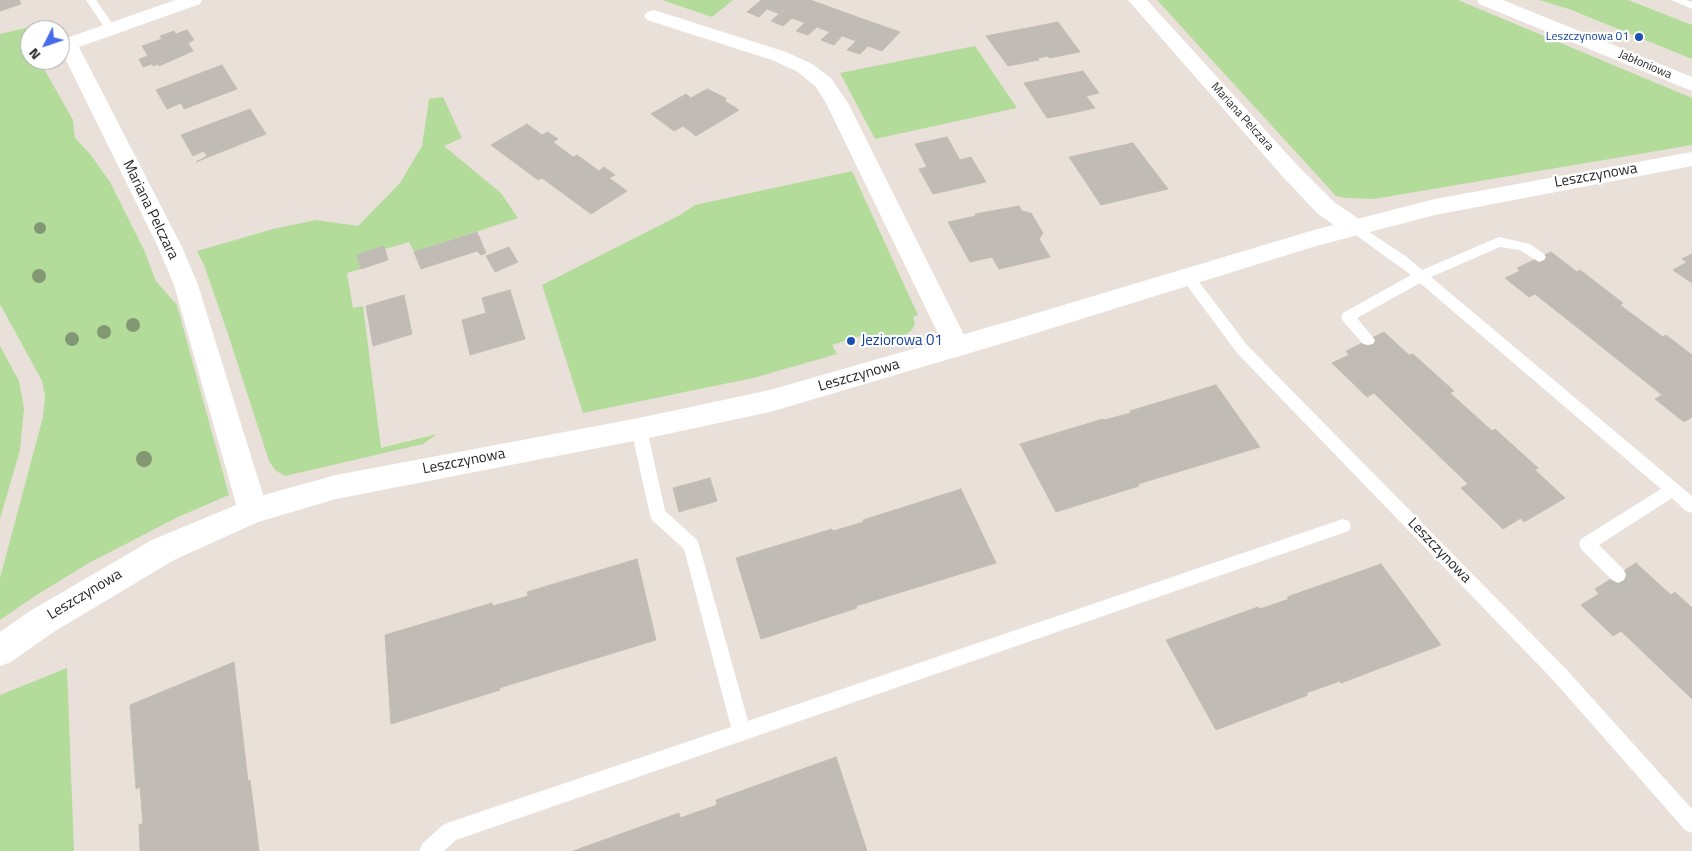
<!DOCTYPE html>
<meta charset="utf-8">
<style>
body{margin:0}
#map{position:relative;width:1692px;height:851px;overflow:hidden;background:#e9e1d9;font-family:"Titillium Web",sans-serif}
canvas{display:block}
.north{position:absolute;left:20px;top:20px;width:50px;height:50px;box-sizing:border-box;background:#fff;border:1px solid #a9a9a9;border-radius:50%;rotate:229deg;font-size:14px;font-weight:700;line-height:20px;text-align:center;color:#272727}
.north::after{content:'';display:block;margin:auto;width:18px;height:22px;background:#456bea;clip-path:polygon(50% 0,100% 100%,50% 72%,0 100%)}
</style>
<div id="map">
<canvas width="1692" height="851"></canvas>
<div class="north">N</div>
</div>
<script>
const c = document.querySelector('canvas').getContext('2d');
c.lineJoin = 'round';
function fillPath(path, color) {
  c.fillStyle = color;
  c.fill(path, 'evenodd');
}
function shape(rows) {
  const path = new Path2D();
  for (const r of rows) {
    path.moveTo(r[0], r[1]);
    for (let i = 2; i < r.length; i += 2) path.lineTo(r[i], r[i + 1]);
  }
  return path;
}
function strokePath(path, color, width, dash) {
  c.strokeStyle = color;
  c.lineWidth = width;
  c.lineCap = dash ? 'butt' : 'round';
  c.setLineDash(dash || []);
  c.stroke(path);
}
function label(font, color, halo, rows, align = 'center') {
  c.font = font + ' "Titillium Web",sans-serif';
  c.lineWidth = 4.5;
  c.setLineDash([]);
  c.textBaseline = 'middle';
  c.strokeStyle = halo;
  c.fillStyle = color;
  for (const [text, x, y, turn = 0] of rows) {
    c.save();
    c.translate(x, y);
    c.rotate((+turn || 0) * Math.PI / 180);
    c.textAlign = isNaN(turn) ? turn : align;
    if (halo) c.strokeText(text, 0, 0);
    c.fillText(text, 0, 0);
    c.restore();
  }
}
fillPath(shape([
 [662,0,733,0,712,17],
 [1157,0,1458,0,1692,98,1692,145,1374,199,1346,198,1336,196],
 [1539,0,1628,0,1692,25,1692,59,1569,9],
 [26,28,32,30,30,30,30,60,39,60,73,120,75,138,90,154,110,182,144,250,156,281,177,305,229,495,178,517,87,564,35,596,0,620,0,578,43,417,45,396,42,381,0,304,0,34],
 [975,46,1017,108,875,139,840,73],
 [443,97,462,138,444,146,501,193,518,218,414,252,409,242,385,249,384,247,357,255,361,269,347,273,353,308,363,306,381,448,437,434,423,444,285,476,275,470,269,461,228,334,204,265,197,251,273,229,316,220,358,226,400,183,422,146,429,99],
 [852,171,918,315,913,317,915,324,912,330,903,337,869,345,864,335,832,345,837,354,753,378,583,413,542,285,680,215,695,205],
 [0,346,19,381,24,408,20,450,0,519],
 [67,668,74,851,0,851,0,695]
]), '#b3db9a');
const building = shape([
 [0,0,19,0,21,4,0,11,0,0],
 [761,0,795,0,780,14,767,9,759,17,747,12,761,0],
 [795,0,810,0,824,5,805,23,792,18,783,26,771,21,795,0],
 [824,5,849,14,830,32,817,27,808,35,796,31,824,5],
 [849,14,874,23,856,41,842,36,834,45,821,40,849,14],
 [1058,22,1080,52,1049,58,1048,56,1038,58,1039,60,1008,66,986,36,1058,22],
 [874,23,900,32,882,51,868,46,860,54,847,50,874,23],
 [187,30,194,40,188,43,193,51,159,66,158,64,153,66,152,64,143,67,139,59,148,56,142,46,162,39,160,36,174,31,176,34,187,30],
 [222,65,237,89,184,109,181,103,167,109,156,90,222,65],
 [1083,71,1099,93,1086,96,1095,108,1064,115,1047,118,1024,83,1083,71],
 [707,89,726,98,725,101,739,110,696,136,683,126,674,131,651,114,686,94,691,98,707,89],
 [250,109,266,134,196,162,207,156,204,151,193,156,181,135,250,109],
 [527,124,542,135,548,132,558,139,553,142,573,157,577,155,599,171,604,167,615,175,609,178,627,191,591,214,542,178,538,180,491,145,527,124],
 [947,137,960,160,971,157,986,182,933,194,919,169,927,167,915,144,947,137],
 [1133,143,1168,189,1101,205,1069,157,1133,143],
 [1019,206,1022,211,1031,213,1043,233,1039,239,1050,257,999,269,992,257,970,262,948,222,976,216,975,214,1019,206],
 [477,232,486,253,481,255,477,251,421,269,414,252,477,232],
 [384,246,388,260,361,269,357,255,384,246],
 [509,247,518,262,495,272,486,256,509,247],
 [1551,252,1577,272,1580,270,1623,303,1620,305,1663,337,1666,335,1692,355,1692,417,1684,422,1655,399,1662,395,1656,390,1535,294,1529,297,1505,278,1520,271,1517,268,1551,252],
 [1692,254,1692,283,1673,270,1687,262,1682,259,1692,254],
 [510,290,525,339,470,355,462,320,486,313,482,298,510,290],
 [404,295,412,334,373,346,366,306,404,295],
 [1384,332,1409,355,1413,354,1454,391,1450,393,1492,431,1495,429,1538,468,1535,470,1565,498,1524,522,1521,518,1503,529,1461,488,1468,484,1374,393,1367,397,1332,363,1349,355,1346,351,1384,332],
 [1216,385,1260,447,1138,484,1139,486,1056,512,1020,444,1103,419,1104,420,1131,413,1130,411,1216,385],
 [710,478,717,501,679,512,673,488,710,478],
 [961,489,996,563,856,606,857,608,761,639,736,558,832,529,833,531,864,522,863,520,961,489],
 [637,559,656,640,499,688,500,690,391,724,385,635,492,603,493,606,528,596,527,592,637,559],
 [1636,563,1671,595,1675,592,1692,608,1692,699,1621,631,1613,636,1581,605,1599,594,1595,589,1636,563],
 [1381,564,1441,645,1341,683,1340,681,1306,693,1308,695,1216,730,1166,640,1258,607,1260,609,1289,599,1287,597,1381,564],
 [234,662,248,781,250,780,259,851,140,851,139,825,143,823,140,787,136,789,130,705,234,662],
 [836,757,867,851,573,851,679,813,680,818,717,805,716,800,836,757]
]);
fillPath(building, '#c1bbb6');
strokePath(building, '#c3bdb4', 1);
fillPath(shape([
 [86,0,96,0,116,29,115,31,107,31,86,0],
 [1671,0,1686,0,1692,2,1692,9,1671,0],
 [1354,222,1407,257,1422,270,1499,237,1530,244,1544,254,1546,257,1544,260,1539,262,1520,250,1500,247,1431,277,1692,496,1692,513,1686,511,1672,498,1599,545,1624,570,1626,575,1624,580,1618,583,1612,580,1581,549,1579,544,1581,539,1661,489,1420,283,1357,318,1375,340,1373,344,1368,345,1363,344,1343,321,1341,317,1343,313,1411,275,1349,230,1348,227,1349,224,1354,222],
 [1188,272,1193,274,1247,345,1566,669,1692,809,1692,833,1685,830,1554,681,1237,353,1183,280,1181,277,1183,274,1188,272],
 [639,423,644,425,647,429,665,511,697,540,699,545,748,721,1343,519,1349,521,1351,526,1349,531,1343,533,456,840,444,851,419,851,422,844,443,825,450,822,731,727,684,549,652,520,650,515,631,429,634,425,639,423]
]), '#fff');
fillPath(shape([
 [175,0,202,0,200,4,79,47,182,247,198,285,268,511,263,520,253,524,243,520,238,511,174,285,158,247,60,48,61,40,175,0],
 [1128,0,1147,0,1299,167,1334,202,1362,221,1366,227,1362,233,1354,235,1346,233,1318,214,1283,177,1128,0],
 [654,10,786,52,812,64,831,78,848,103,970,347,966,354,957,357,948,354,826,103,816,87,798,72,772,60,647,20,644,16,647,12,654,10]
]), '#fff');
fillPath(shape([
 [1477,0,1503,0,1692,77,1692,91,1479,4,1477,0],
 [1692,152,1692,166,1435,215,1316,246,1017,339,770,412,639,440,336,499,258,522,174,560,52,633,11,662,0,666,0,632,30,611,152,540,253,498,336,475,639,418,770,390,1017,319,1314,230,1435,199,1692,152]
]), '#fff');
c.fillStyle = '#829873';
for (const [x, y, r] of [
 [40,228,6],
 [39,276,7],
 [133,325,7],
 [104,332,7],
 [72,339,7],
 [144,459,8]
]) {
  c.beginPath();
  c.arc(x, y, r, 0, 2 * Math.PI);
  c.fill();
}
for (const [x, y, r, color] of [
 [1639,37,5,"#1a4fb4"],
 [851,341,5,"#1a4fb4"]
]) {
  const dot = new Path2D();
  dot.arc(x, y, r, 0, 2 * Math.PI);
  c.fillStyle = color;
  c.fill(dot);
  strokePath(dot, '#fff', 2);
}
label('12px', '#164399', '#fff', [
 ["Leszczynowa 01",1629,37]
], 'right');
label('12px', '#272727', '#fff', [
 ["Jabłoniowa",1645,65,23],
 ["Mariana Pelczara",1242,117,48]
]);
label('15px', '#272727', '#fff', [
 ["Leszczynowa",1596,176,-10],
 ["Mariana Pelczara",150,210,64],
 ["Leszczynowa",859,376,-16],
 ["Leszczynowa",464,462,-11],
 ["Leszczynowa",1439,551,46],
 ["Leszczynowa",85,595,-31]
]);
label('15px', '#164399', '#fff', [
 ["Jeziorowa 01",861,341]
], 'left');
</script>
